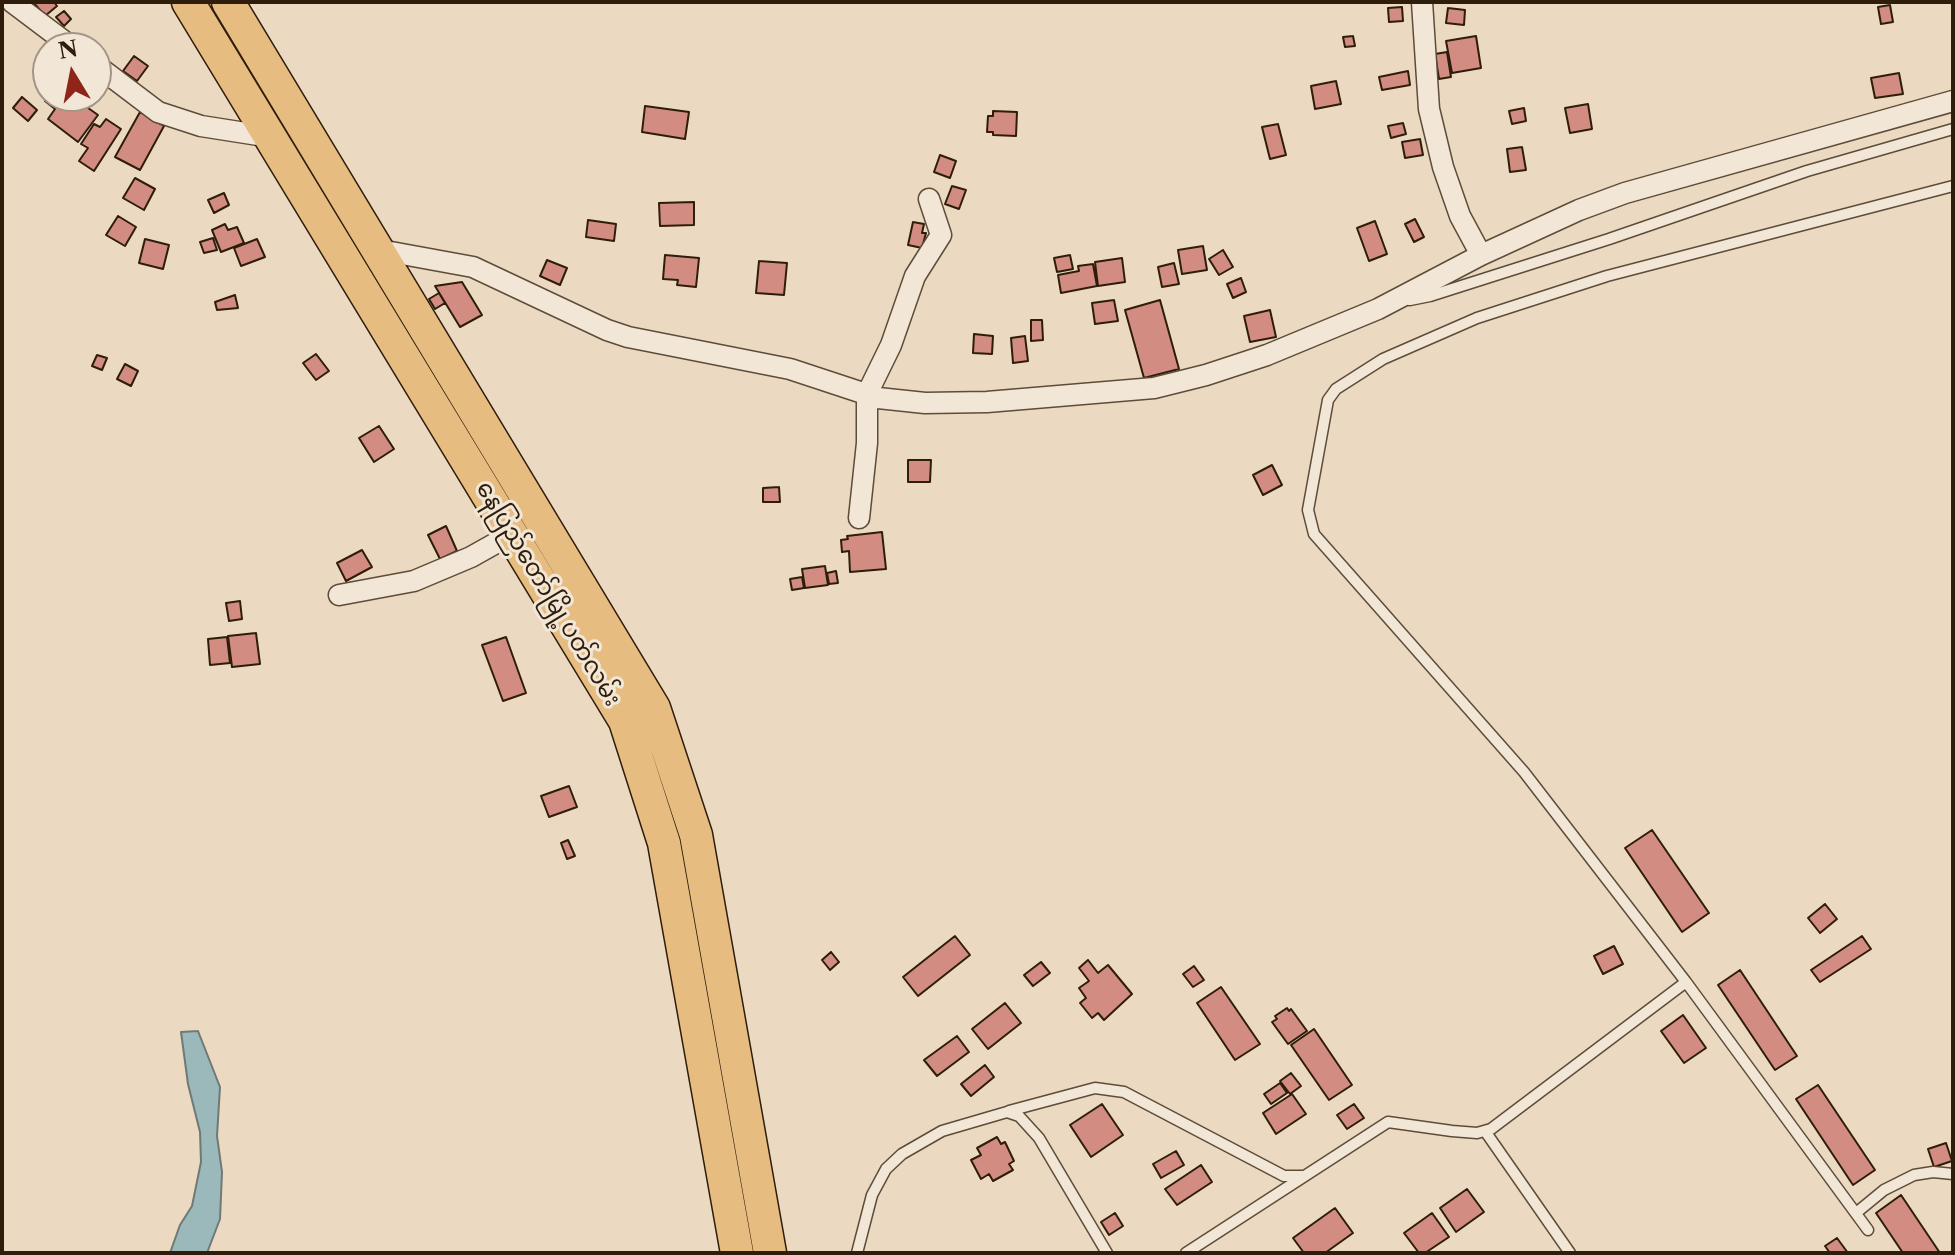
<!DOCTYPE html>
<meta charset="utf-8">
<style>
body{margin:0}
#map{position:relative;width:1955px;height:1255px;overflow:hidden;background:#ebd9c1;font-family:"Libre Caslon Text",serif}
canvas{display:block}
.frame{position:absolute;inset:0;border:4px solid #2e1d0b;pointer-events:none}
.north{position:absolute;left:32px;top:32px;width:80px;height:80px;box-sizing:border-box;background:#f2e6d7;border:2px solid #a49685;border-radius:50%;rotate:350deg;font-size:22px;font-weight:700;line-height:32px;text-align:center;color:#2e1d0b}
.north::after{content:'';display:block;margin:auto;width:28px;height:36px;background:#8f2418;clip-path:polygon(50% 0,100% 100%,50% 72%,0 100%)}
</style>
<div id="map">
<canvas width="1955" height="1255"></canvas>
<div class="frame"></div>
<div class="north">N</div>
</div>
<script>
const c = document.querySelector('canvas').getContext('2d');
c.lineJoin = 'round';
function fillPath(path, color) {
  c.fillStyle = color;
  c.fill(path, 'evenodd');
}
function shape(rows) {
  const path = new Path2D();
  for (const r of rows) {
    path.moveTo(r[0], r[1]);
    for (let i = 2; i < r.length; i += 2) path.lineTo(r[i], r[i + 1]);
  }
  return path;
}
function strokePath(path, color, width, dash) {
  c.strokeStyle = color;
  c.lineWidth = width;
  c.lineCap = dash ? 'butt' : 'round';
  c.setLineDash(dash || []);
  c.stroke(path);
}
function label(font, color, halo, rows, align = 'center') {
  c.font = font + ' "Libre Caslon Text","Noto Sans Myanmar",serif';
  c.lineWidth = 6;
  c.setLineDash([]);
  c.textBaseline = 'middle';
  c.strokeStyle = halo;
  c.fillStyle = color;
  for (const [text, x, y, turn = 0] of rows) {
    c.save();
    c.translate(x, y);
    c.rotate((+turn || 0) * Math.PI / 180);
    c.textAlign = isNaN(turn) ? turn : align;
    if (halo) c.strokeText(text, 0, 0);
    c.fillText(text, 0, 0);
    c.restore();
  }
}
const water = shape([
 [198,1031,220,1087,217,1136,222,1172,220,1219,207,1253,170,1253,180,1225,192,1206,201,1162,200,1132,188,1084,181,1032,198,1031]
]);
fillPath(water, '#9bb8bb');
strokePath(water, '#6f7a75', 2);
const building = shape([
 [33,2,54,2,57,6,45,16,33,2],
 [1890,5,1893,22,1881,24,1878,7,1890,5],
 [1402,7,1403,21,1389,22,1388,8,1402,7],
 [1448,8,1465,10,1464,25,1446,23,1448,8],
 [64,11,71,19,64,26,56,17,64,11],
 [1353,36,1355,46,1345,47,1343,37,1353,36],
 [1476,36,1481,68,1452,73,1446,41,1476,36],
 [1447,52,1451,77,1439,79,1435,54,1447,52],
 [134,56,148,66,137,81,123,71,134,56],
 [1408,71,1410,85,1382,90,1379,77,1408,71],
 [1899,73,1903,94,1875,98,1871,78,1899,73],
 [1336,81,1341,104,1315,109,1311,86,1336,81],
 [48,96,76,96,74,98,98,115,78,142,48,119,55,109,45,101,48,96],
 [22,97,37,110,28,121,13,108,22,97],
 [1588,104,1592,129,1570,133,1565,108,1588,104],
 [645,106,689,112,685,139,642,132,645,106],
 [1524,108,1526,121,1512,124,1509,111,1524,108],
 [993,111,1017,112,1016,136,993,135,993,132,987,132,988,116,993,116,993,111],
 [140,112,164,126,140,170,115,157,140,112],
 [106,119,121,129,94,171,79,161,88,148,81,144,94,124,100,127,106,119],
 [1403,123,1406,134,1391,138,1388,126,1403,123],
 [1278,124,1286,155,1270,159,1262,127,1278,124],
 [1420,139,1423,155,1405,158,1402,142,1420,139],
 [1522,147,1526,170,1510,172,1507,149,1522,147],
 [940,155,956,161,950,178,934,172,940,155],
 [135,178,155,189,144,210,123,198,135,178],
 [952,186,966,190,959,209,945,204,952,186],
 [224,193,229,205,214,213,208,200,224,193],
 [694,202,694,225,660,226,659,203,694,202],
 [118,216,136,227,125,246,106,235,118,216],
 [1415,219,1424,237,1414,242,1405,224,1415,219],
 [588,220,616,224,614,241,586,237,588,220],
 [1375,221,1387,254,1369,261,1357,228,1375,221],
 [913,222,924,224,922,233,926,233,922,248,908,245,913,222],
 [225,224,228,230,237,227,244,243,221,252,212,230,225,224],
 [213,238,217,250,204,253,200,242,213,238],
 [145,239,169,245,163,269,139,263,145,239],
 [257,239,265,257,241,266,234,248,257,239],
 [1203,246,1207,270,1182,274,1178,250,1203,246],
 [1223,250,1233,267,1219,275,1209,259,1223,250],
 [665,255,699,258,696,287,677,285,678,280,663,279,665,255],
 [1070,255,1073,269,1057,272,1054,258,1070,255],
 [1122,258,1125,282,1098,286,1095,262,1122,258],
 [547,260,567,268,560,285,540,276,547,260],
 [759,261,787,263,784,295,756,293,759,261],
 [1174,263,1179,284,1162,287,1158,267,1174,263],
 [1093,264,1097,286,1061,293,1058,275,1079,271,1078,266,1093,264],
 [1241,278,1246,292,1233,298,1227,284,1241,278],
 [462,282,482,315,460,327,435,286,462,282],
 [439,293,445,303,435,309,429,299,439,293],
 [235,295,238,308,217,310,215,302,235,295],
 [1114,300,1118,321,1095,324,1092,303,1114,300],
 [1160,300,1179,369,1144,378,1125,310,1160,300],
 [1270,310,1276,337,1250,342,1244,316,1270,310],
 [1031,320,1042,320,1043,340,1031,341,1031,320],
 [974,334,993,336,992,354,973,353,974,334],
 [1025,336,1028,361,1013,363,1011,338,1025,336],
 [316,354,329,371,316,380,303,363,316,354],
 [97,355,107,358,102,370,92,366,97,355],
 [125,364,138,371,131,386,117,379,125,364],
 [379,426,394,449,374,462,359,438,379,426],
 [908,460,931,460,930,482,908,482,908,460],
 [1272,465,1282,485,1263,495,1253,475,1272,465],
 [779,487,780,502,763,502,763,488,779,487],
 [446,526,457,551,440,559,428,535,446,526],
 [882,532,886,569,850,572,849,551,842,552,841,540,848,539,847,536,882,532],
 [362,550,372,567,346,581,337,563,362,550],
 [825,566,828,585,805,588,802,569,825,566],
 [836,571,838,583,829,584,827,573,836,571],
 [802,577,804,588,792,590,790,579,802,577],
 [240,601,242,619,229,621,226,603,240,601],
 [256,633,260,664,232,667,228,636,256,633],
 [227,637,230,663,210,665,208,639,227,637],
 [506,637,526,693,503,701,482,645,506,637],
 [569,786,577,807,549,817,541,796,569,786],
 [1652,830,1709,913,1682,932,1625,848,1652,830],
 [568,840,575,856,567,859,561,843,568,840],
 [1825,904,1837,919,1820,933,1808,918,1825,904],
 [955,936,970,955,918,996,903,977,955,936],
 [1862,936,1871,949,1820,982,1811,970,1862,936],
 [1614,946,1623,964,1603,974,1594,956,1614,946],
 [831,952,839,962,830,970,822,960,831,952],
 [1088,960,1098,973,1108,965,1132,994,1104,1020,1098,1013,1092,1018,1080,1003,1086,998,1079,988,1089,981,1079,968,1088,960],
 [1041,962,1050,973,1033,986,1024,975,1041,962],
 [1194,966,1204,980,1193,987,1183,974,1194,966],
 [1740,970,1797,1056,1775,1070,1718,985,1740,970],
 [1221,987,1260,1044,1235,1060,1197,1003,1221,987],
 [1005,1003,1021,1023,988,1049,972,1029,1005,1003],
 [1287,1008,1289,1011,1291,1009,1307,1031,1288,1044,1272,1022,1277,1019,1275,1016,1287,1008],
 [1683,1015,1706,1048,1684,1063,1661,1031,1683,1015],
 [1314,1029,1352,1085,1329,1100,1291,1045,1314,1029],
 [957,1036,969,1052,937,1076,924,1060,957,1036],
 [985,1065,994,1077,971,1096,961,1084,985,1065],
 [1291,1073,1301,1086,1290,1094,1280,1081,1291,1073],
 [1280,1083,1287,1093,1271,1104,1264,1094,1280,1083],
 [1818,1085,1875,1170,1853,1185,1796,1099,1818,1085],
 [1292,1094,1306,1114,1276,1134,1263,1113,1292,1094],
 [1102,1104,1123,1135,1091,1157,1070,1125,1102,1104],
 [1354,1104,1364,1118,1347,1129,1337,1115,1354,1104],
 [997,1137,1001,1144,1005,1142,1014,1161,1009,1164,1013,1170,993,1181,989,1174,981,1179,971,1160,981,1155,977,1148,997,1137],
 [1946,1143,1952,1161,1934,1167,1928,1149,1946,1143],
 [1176,1151,1184,1165,1161,1178,1153,1164,1176,1151],
 [1201,1165,1212,1182,1177,1205,1165,1189,1201,1165],
 [1467,1189,1484,1212,1456,1232,1440,1208,1467,1189],
 [1901,1195,1940,1253,1903,1253,1876,1213,1901,1195],
 [1335,1208,1353,1233,1325,1253,1304,1253,1293,1238,1335,1208],
 [1115,1213,1123,1226,1109,1235,1101,1222,1115,1213],
 [1432,1213,1449,1237,1425,1253,1419,1253,1404,1233,1432,1213],
 [1837,1238,1848,1253,1830,1253,1825,1246,1837,1238]
]);
fillPath(building, '#d28c81');
strokePath(building, '#2e1d0b', 2);
const service = shape([
 [1410,300,1430,296,1609,239,1807,171,1953,129],
 [1009,1111,1095,1088,1124,1092,1284,1176,1304,1176],
 [1485,1131,1570,1253],
 [1856,1213,1884,1190,1914,1175,1933,1172,1953,1174],
 [1868,1230,1686,982,1524,772,1314,534,1308,510,1328,400,1336,389,1383,359,1477,318,1607,276,1953,186],
 [857,1253,872,1195,886,1169,902,1154,942,1131,1007,1112,1019,1116,1039,1138,1107,1253],
 [1186,1253,1388,1122,1452,1131,1477,1133,1491,1129,1686,982]
]);
const minor = shape([
 [12,2,73,48],
 [1422,2,1429,109,1443,167,1460,216,1481,255],
 [96,65,158,112,201,126,271,137],
 [380,250,473,267,607,330,628,337,790,369,878,398,925,403,987,402,1154,388,1206,375,1267,355,1378,309,1481,255,1579,210,1625,193,1953,101],
 [859,518,867,443,867,394,891,345,915,276,941,235,929,199],
 [339,595,414,581,471,557,512,534]
]);
const primary = shape([
 [188,2,625,721,664,843,737,1253],
 [228,2,654,708,696,835,770,1253]
]);
strokePath(service, '#5d4c38', 13);
strokePath(minor, '#5d4c38', 23);
strokePath(primary, '#2e1d0b', 35);
strokePath(service, '#f2e6d7', 10);
strokePath(minor, '#f2e6d7', 20);
strokePath(primary, '#e6bc80', 32);
label('24px', '#2e1d0b', '#f2e6d7', [
 ["နေပြည်တော်မြို့ပတ်လမ်း",548,594,59]
]);
</script>
